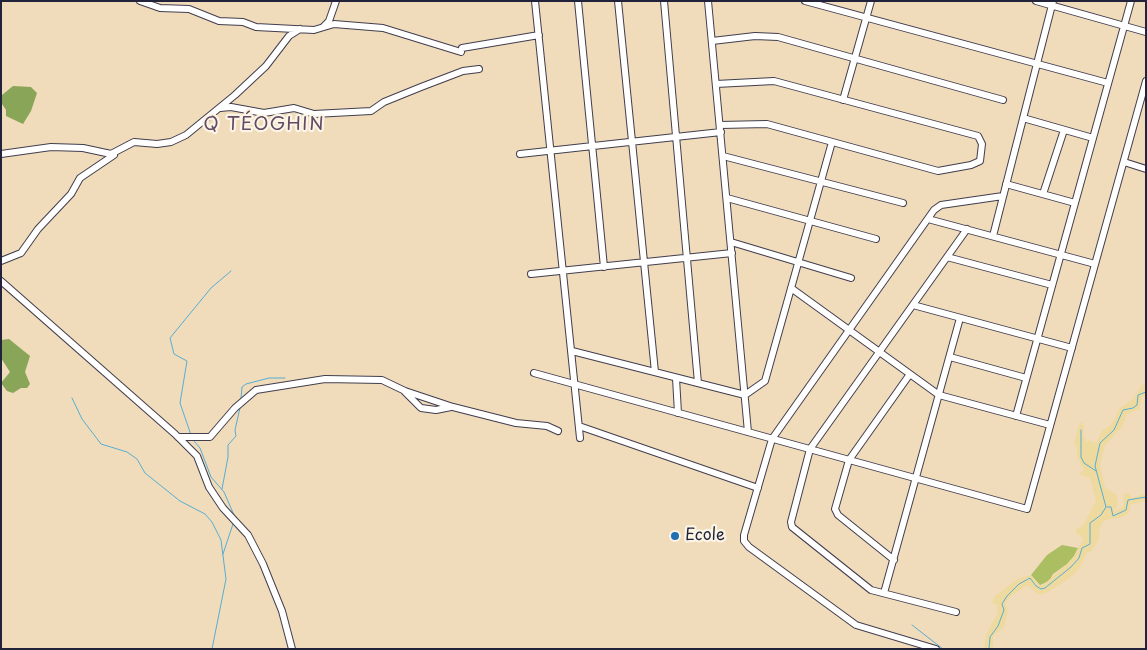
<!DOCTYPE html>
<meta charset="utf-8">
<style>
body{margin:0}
#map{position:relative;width:1147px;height:650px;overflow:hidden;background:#f0dbba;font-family:"Playpen Sans",sans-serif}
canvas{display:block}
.frame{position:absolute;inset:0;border:2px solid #22223b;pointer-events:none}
</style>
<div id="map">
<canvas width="1147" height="650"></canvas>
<div class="frame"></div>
</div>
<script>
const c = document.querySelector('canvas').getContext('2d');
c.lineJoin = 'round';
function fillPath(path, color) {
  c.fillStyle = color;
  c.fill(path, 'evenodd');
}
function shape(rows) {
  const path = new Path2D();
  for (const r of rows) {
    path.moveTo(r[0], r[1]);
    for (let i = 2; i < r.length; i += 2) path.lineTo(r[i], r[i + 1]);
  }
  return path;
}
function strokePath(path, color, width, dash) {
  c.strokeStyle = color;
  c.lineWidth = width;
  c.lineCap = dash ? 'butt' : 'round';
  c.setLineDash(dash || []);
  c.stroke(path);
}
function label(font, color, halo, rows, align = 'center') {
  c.font = font + ' "Playpen Sans",sans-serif';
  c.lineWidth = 4.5;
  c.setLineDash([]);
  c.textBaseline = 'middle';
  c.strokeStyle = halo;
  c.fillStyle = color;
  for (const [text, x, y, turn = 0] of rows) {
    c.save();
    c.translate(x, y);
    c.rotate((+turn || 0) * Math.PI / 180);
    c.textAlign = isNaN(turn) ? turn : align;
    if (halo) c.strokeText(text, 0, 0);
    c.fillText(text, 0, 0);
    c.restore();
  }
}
fillPath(shape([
 [1062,545,1078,548,1074,556,1067,564,1053,574,1049,581,1040,585,1031,575,1047,555]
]), '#acbe62');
fillPath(shape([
 [13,86,31,87,37,93,31,111,23,124,6,116,6,110,2,104,2,95],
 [9,339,30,356,25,372,30,384,27,388,21,388,13,393,7,391,1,383,10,372,1,358,1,340]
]), '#89a558');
fillPath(shape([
 [1146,380,1146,395,1142,397,1139,409,1127,414,1122,427,1105,445,1100,464,1105,488,1116,494,1118,504,1114,512,1123,507,1124,494,1128,493,1132,498,1146,493,1146,501,1131,504,1129,513,1122,517,1105,520,1100,527,1098,541,1091,552,1087,552,1079,569,1068,579,1048,592,1039,595,1027,585,1009,598,1005,603,1008,610,1004,627,993,636,993,649,984,649,986,635,998,612,996,604,992,603,994,597,1019,578,1031,575,1039,585,1043,585,1072,560,1082,541,1083,538,1076,533,1076,529,1083,526,1096,501,1090,478,1079,474,1084,470,1077,456,1077,448,1074,443,1079,424,1081,422,1084,426,1083,437,1086,439,1086,443,1090,440,1096,443,1102,431,1111,425,1120,408,1133,399]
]), '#eeda9e');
strokePath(shape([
 [72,398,82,419,101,444,127,452,137,459,145,473,180,501,205,514,212,522,221,540,226,579,212,649],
 [241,399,242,387,246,384,269,378,285,378],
 [1081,430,1081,457,1084,463,1096,471],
 [191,435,180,403,187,361,174,354,170,338,211,288,231,271],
 [194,441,200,448,211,477,224,492,234,515],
 [222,489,228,457,228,445,236,436,235,430,240,408],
 [1107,507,1111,507,1113,516,1126,510,1128,500,1146,497],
 [223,554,233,524],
 [912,625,943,649],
 [989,649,990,637,998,626,1004,610,1002,604,1007,596,1019,584,1030,578,1036,586,1041,589,1045,588,1071,567,1079,558,1082,548,1090,544,1090,523,1101,515,1106,507,1095,466,1100,443,1114,430,1123,410,1133,408,1137,405,1138,395,1146,392]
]), '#57add4', 1);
const street = shape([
 [140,1,160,8,189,9,219,21,243,22,256,27,314,30,334,24,383,28,461,52],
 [535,1,580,438],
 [578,1,604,267],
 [618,1,655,372],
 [664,1,698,383],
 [708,1,748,432],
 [805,1,1108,83],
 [1036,1,1146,32],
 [323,27,329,21,336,1],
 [712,41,755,36,778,37,1003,100],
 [462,48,539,35],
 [716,84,774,81,978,136,982,144,980,161,971,165,938,171,767,124,720,125],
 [843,100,871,1],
 [220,108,231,107,264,113,294,108,314,114,371,111,384,102,421,87,463,71,479,69],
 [1023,118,1093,138],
 [1,154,51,147,83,148,111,154,134,142,157,144,171,142,186,135,235,95,266,66,289,36,300,29],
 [520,154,721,132],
 [723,156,903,203],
 [1124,162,1146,169],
 [1006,184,1075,203],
 [1043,194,1064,130],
 [727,198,876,239],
 [928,219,1095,264],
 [993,236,1053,1],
 [731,242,851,278],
 [947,257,1052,285],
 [1,261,21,253,38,229,71,194,80,178,114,155],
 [531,274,732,253],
 [1,281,175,434,197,456,209,487,223,508,248,535,263,564,282,611,292,649],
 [791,288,939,395,1050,425],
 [913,305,1072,348],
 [572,351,745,395,765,381,832,142],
 [950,357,1026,378],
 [534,373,1027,509,1146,81],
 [676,378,678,413],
 [405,392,421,408,436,410,451,407],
 [1016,416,1131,1],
 [579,426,758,488],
 [178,437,210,437,235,408,256,390,325,379,382,380,405,391,453,407,516,423,547,426,558,431],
 [894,560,838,515,835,509,849,460,910,374],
 [884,593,960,318],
 [956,612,871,590,792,527,791,522,810,449,967,229],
 [936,649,856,625,749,547,744,541,744,535,772,439,934,210,941,205,1003,196]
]);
strokePath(street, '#413e4e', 8);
strokePath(street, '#fff', 6);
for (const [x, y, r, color] of [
 [675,536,5,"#1f6fb2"]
]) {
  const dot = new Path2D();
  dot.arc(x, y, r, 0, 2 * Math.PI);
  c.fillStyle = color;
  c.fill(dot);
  strokePath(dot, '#fcf5e5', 2);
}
label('16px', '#22223b', '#fcf5e5', [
 ["Ecole",685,536]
], 'left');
c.letterSpacing = '1px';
label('19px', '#634b65', '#fcf5e5', [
 ["Q TÉOGHIN",264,125]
]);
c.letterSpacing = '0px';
</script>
